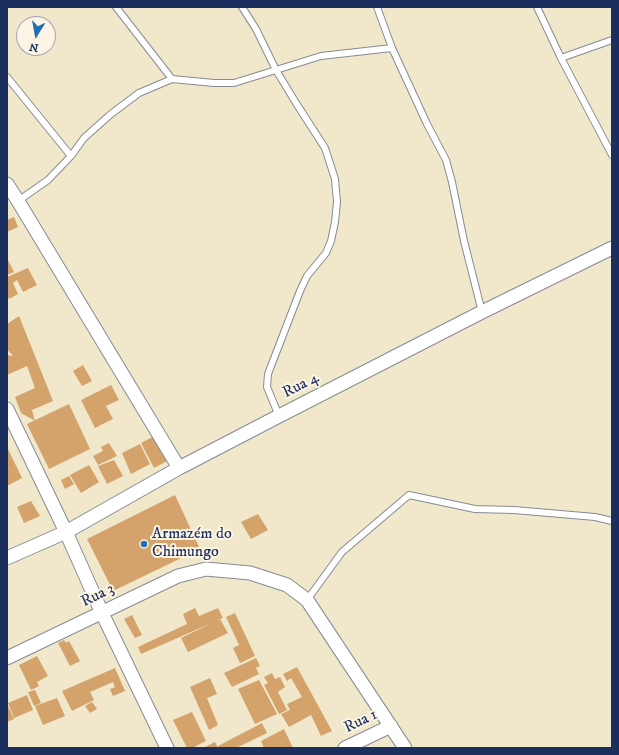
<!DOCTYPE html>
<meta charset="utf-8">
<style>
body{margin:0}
#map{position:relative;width:619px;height:755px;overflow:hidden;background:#f1e7cb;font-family:"IM FELL DW Pica",serif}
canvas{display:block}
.frame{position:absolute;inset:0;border:8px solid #1b2f5e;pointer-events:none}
.north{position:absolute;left:16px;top:16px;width:40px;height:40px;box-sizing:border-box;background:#fcf5e5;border:1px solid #a2a6af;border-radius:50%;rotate:191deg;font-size:11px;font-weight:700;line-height:16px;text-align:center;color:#1b2f5e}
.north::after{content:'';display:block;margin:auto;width:14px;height:18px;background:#1f6fb2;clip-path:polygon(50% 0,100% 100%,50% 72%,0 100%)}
</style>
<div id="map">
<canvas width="619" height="755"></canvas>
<div class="frame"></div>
<div class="north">N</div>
</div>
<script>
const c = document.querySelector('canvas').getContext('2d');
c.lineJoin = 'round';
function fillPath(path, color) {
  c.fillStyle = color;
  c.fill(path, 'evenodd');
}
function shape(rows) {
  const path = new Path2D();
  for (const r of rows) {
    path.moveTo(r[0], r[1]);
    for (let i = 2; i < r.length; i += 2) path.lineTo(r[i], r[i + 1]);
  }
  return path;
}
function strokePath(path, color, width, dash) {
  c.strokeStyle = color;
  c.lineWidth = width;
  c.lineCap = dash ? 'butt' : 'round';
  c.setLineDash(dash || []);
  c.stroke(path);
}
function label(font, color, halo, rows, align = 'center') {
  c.font = font + ' "IM FELL DW Pica",serif';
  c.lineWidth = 4;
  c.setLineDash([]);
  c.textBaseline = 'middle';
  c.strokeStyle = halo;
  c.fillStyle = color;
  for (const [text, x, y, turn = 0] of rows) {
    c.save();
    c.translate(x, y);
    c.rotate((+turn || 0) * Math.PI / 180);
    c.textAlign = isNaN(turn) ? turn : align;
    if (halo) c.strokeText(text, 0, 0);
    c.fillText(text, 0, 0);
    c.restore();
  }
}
fillPath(shape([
 [14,217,18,227,7,232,7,220],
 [7,258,14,272,7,275],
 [28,268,37,285,23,292,17,280,13,283,18,294,9,299,7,295,7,277],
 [19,316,53,401,32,410,35,421,21,413,15,397,35,388,27,366,7,375,7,355,13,356,7,349,7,324],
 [83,365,92,381,82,386,73,371],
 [111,385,119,400,106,406,113,419,95,428,81,400],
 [69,404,90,449,49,469,27,424],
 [156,435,169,460,154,468,141,443],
 [109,443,117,456,98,465,93,456,103,451,101,447],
 [140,444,150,464,131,474,122,453],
 [7,447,22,478,7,486],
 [114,460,123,476,107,484,98,466],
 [89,465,99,482,81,493,70,475],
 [69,476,74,484,65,489,61,480],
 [175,495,200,549,113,591,87,539],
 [31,501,40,516,24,523,17,507],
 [258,514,268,530,251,539,241,522],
 [195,608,199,616,218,608,223,618,141,654,138,647,187,624,183,614],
 [235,613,255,656,240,663,233,648,239,645,226,617],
 [132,615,142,635,135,638,124,619],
 [220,619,228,633,188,652,181,638],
 [64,640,66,643,69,641,80,661,70,666,58,643],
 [37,656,48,676,37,682,39,686,31,690,19,665],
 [256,658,260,666,256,668,259,674,232,687,224,673],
 [297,667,332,731,321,736,311,715,289,727,281,714,290,710,287,704,302,697,291,678,287,681,283,674],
 [115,668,125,691,113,696,110,689,115,687,113,682,90,692,94,700,72,711,62,691],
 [272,673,275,679,280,677,285,687,278,692,287,710,279,714,264,685,268,683,264,677],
 [210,678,217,694,207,698,218,725,209,730,190,687],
 [259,680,277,714,255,724,238,689],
 [35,690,41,703,34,706,28,692],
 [27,695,33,710,14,718,8,703],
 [57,698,65,716,43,725,35,706],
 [92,702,97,709,90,713,85,706],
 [7,704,14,719,7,722],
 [192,712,206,741,192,748,187,748,173,720],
 [262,723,267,733,236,748,219,748,218,746],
 [284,729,293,748,264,748,261,741],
 [215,742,218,748,203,748]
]), '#d4a36c');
const service = shape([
 [116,7,172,79],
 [242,7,256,29,276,70,296,103,325,148,335,179,337,202,335,222,331,241,326,253,307,276,300,291,268,374,267,387,279,416],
 [377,7,392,48,427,124,446,160,452,182,464,241,482,312],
 [537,7,561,58,612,155],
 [561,58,612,40],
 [7,77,71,156],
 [18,201,48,180,71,156,84,138,111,114,139,93,172,79,214,83,234,83,321,56,392,48],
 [307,600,342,552,409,495,475,509,514,510,595,517,612,521]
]);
const minor = shape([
 [7,184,18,201,179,468],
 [7,409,66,532,102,613,167,748],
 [7,558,66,532,179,468,279,416,482,312,612,248],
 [7,658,178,576,206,569,250,573,287,585,307,600,405,748],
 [345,748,391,726]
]);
strokePath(service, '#868b94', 8);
strokePath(minor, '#868b94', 15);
strokePath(service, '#fff', 6);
strokePath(minor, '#fff', 13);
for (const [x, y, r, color] of [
 [144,544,4,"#1f6fb2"]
]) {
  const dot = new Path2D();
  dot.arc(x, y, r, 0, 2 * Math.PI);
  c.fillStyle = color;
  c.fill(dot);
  strokePath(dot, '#fcf5e5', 1.5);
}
label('16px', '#1b2f5e', '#fcf5e5', [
 ["Rua 4",301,386,-27],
 ["Rua 3",98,596,-26],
 ["Rua 1",361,722,-26]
]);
label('16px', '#1b2f5e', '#fcf5e5', [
 ["Armazém do",152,535],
 ["Chimungo",152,553]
], 'left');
</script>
